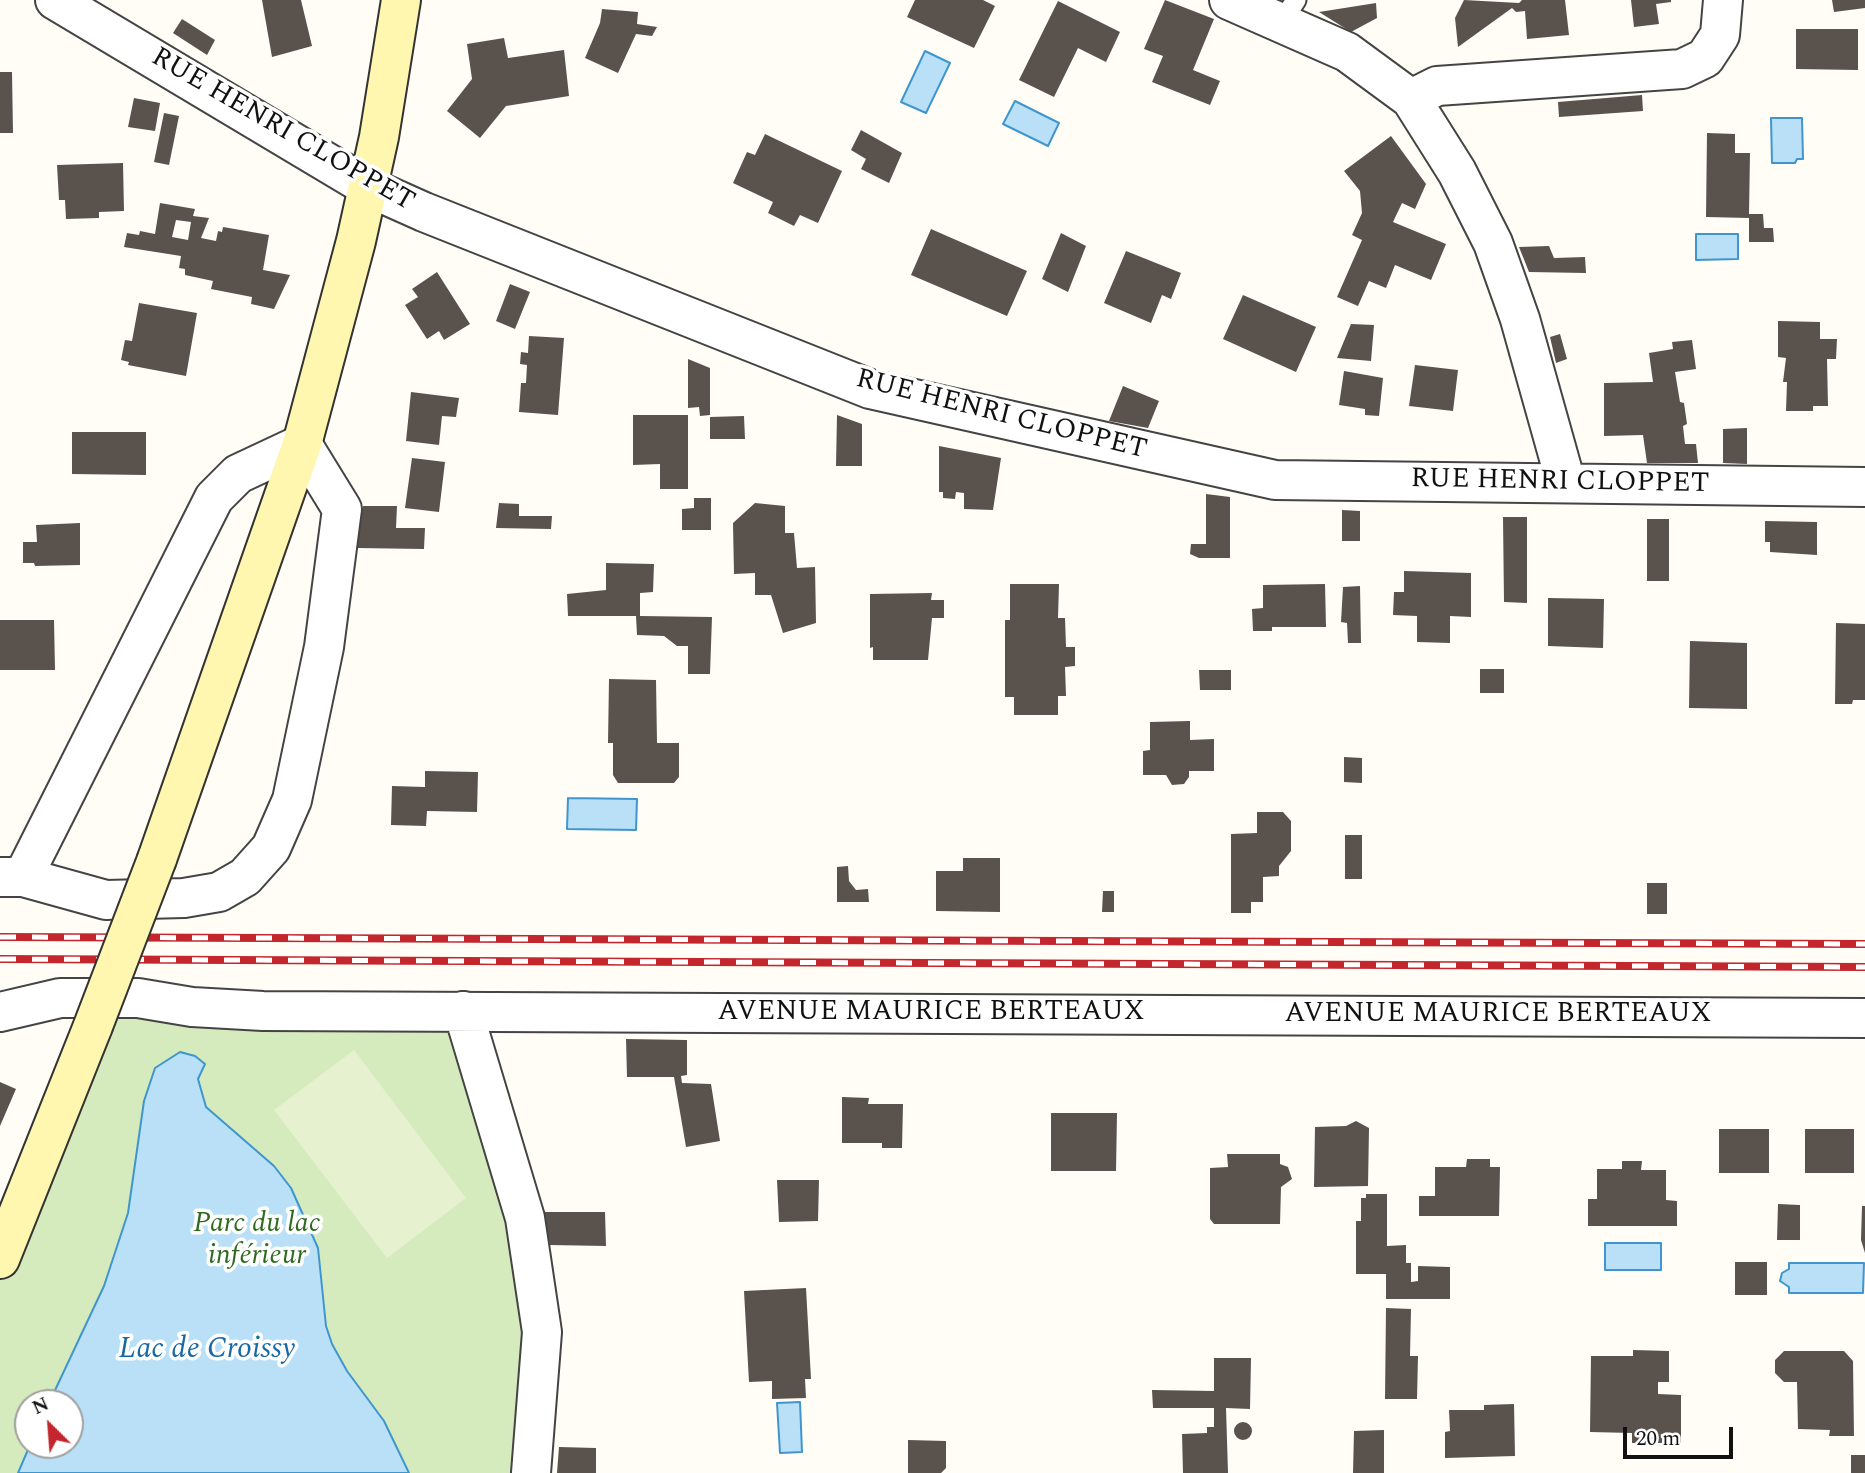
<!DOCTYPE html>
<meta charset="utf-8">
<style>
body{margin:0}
#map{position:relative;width:1865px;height:1473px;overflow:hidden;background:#fffdf5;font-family:Spectral,serif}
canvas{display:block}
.north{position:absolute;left:14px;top:1389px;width:70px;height:70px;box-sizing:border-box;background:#fff;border:2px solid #a0a0a0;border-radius:50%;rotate:335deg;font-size:19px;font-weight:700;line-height:28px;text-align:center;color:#111}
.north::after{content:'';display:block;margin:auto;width:24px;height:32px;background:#c4262e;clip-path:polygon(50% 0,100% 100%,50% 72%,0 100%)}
.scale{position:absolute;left:1623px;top:1427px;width:110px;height:32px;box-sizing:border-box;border:4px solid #111;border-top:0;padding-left:9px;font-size:21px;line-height:24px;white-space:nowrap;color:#111;-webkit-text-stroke:5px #fff;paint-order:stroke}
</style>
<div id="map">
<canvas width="1865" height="1473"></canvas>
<div class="north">N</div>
<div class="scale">20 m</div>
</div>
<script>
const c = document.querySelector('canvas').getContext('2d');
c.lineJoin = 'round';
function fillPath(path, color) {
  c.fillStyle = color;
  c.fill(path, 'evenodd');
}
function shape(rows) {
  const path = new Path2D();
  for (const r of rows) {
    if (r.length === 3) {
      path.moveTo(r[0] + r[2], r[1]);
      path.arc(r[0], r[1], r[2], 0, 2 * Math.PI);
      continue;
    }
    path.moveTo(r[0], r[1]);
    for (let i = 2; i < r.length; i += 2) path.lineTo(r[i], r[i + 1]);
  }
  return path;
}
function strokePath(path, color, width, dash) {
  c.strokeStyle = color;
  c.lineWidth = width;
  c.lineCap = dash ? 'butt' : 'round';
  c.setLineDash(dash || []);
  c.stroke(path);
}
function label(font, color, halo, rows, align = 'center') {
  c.font = font + ' Spectral,serif';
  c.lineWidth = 7;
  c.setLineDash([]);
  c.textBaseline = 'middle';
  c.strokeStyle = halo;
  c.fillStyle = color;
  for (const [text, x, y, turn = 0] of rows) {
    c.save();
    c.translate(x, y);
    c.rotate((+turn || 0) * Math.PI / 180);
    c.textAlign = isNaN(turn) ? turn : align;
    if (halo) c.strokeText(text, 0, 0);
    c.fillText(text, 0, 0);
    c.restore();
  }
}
fillPath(shape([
 [105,997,463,1011,525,1218,531,1473,0,1473,0,1259],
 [28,1403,70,1403,70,1445,28,1445]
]), '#d5ebbd');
fillPath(shape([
 [354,1050,466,1198,387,1258,274,1110]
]), '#e6f2cf');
const water = shape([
 [925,51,950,63,926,113,901,102,925,51],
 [1015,101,1059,123,1048,146,1003,124,1015,101],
 [1771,118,1802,118,1803,159,1797,159,1795,163,1772,163,1771,118],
 [1696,234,1738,234,1738,259,1696,260,1696,234],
 [568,798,637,799,636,830,567,829,568,798],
 [180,1052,195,1056,205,1064,198,1079,206,1107,274,1166,291,1188,318,1248,326,1326,332,1344,347,1371,384,1421,409,1473,18,1473,30,1445,70,1445,70,1403,49,1403,104,1286,128,1213,144,1101,155,1068,180,1052],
 [1605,1243,1661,1243,1661,1270,1605,1270,1605,1243],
 [1789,1263,1864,1263,1863,1293,1789,1293,1789,1287,1780,1281,1782,1273,1789,1269,1789,1263],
 [800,1402,802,1452,780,1453,777,1403,800,1402]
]);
fillPath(water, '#b9e0f7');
strokePath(water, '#3f96cf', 2);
fillPath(shape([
 [262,0,301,0,312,46,272,57],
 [915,0,983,0,995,6,974,48,907,17],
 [1165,0,1214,19,1193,70,1220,81,1210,105,1152,82,1163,56,1144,49],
 [1464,0,1519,3,1522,0,1565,0,1569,35,1527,39,1525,11,1516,12,1512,8,1458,47,1455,18],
 [1631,0,1671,0,1671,2,1656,4,1659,24,1634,27],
 [1832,0,1865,0,1865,8,1834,12],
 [1058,1,1120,32,1106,62,1078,48,1054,97,1019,80],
 [1376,3,1377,18,1351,32,1319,12],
 [602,9,638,12,637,24,657,27,652,36,636,34,618,73,585,58,600,23],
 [182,19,215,40,207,55,173,33],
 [1796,29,1858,29,1858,70,1796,69],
 [504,38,508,58,564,50,569,96,506,106,480,138,447,111,472,79,467,44],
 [0,72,12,72,13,133,0,133],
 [1642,95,1643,111,1559,117,1558,102],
 [134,98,160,103,155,131,128,127],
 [164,113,179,116,169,165,154,162],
 [861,130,902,153,889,183,861,169,866,159,851,150],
 [1707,133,1735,134,1735,153,1750,153,1749,214,1763,214,1764,228,1773,228,1774,242,1749,242,1749,218,1706,217],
 [765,134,842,171,818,223,800,215,794,226,768,213,773,202,733,183,747,152,755,155],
 [1391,136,1426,184,1415,209,1402,203,1393,222,1446,244,1431,280,1395,265,1386,288,1369,281,1358,306,1337,297,1362,240,1352,235,1362,213,1360,191,1344,171],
 [123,163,124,211,99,212,99,218,66,219,65,200,59,200,57,165],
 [160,203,195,209,193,216,209,218,201,238,216,241,218,231,222,232,223,227,269,235,263,270,290,275,274,309,251,304,252,297,211,289,213,281,185,275,185,269,179,268,181,256,124,247,127,233,139,235,140,231,155,234],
 [176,220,191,222,188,240,172,237],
 [931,229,1027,271,1007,316,911,275],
 [1061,233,1086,246,1068,292,1042,279],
 [1549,246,1554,258,1585,257,1586,273,1529,272,1519,247],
 [1126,251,1181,273,1171,299,1162,295,1151,323,1104,303],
 [437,272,470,324,444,340,439,331,427,339,405,305,418,297,412,289],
 [510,284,530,292,515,329,496,321],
 [1243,295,1316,327,1296,372,1223,339],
 [139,303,197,313,186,376,128,365,129,362,121,360,125,340,132,341],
 [1778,321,1820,322,1820,339,1837,339,1836,359,1827,359,1828,406,1813,406,1813,411,1786,411,1787,382,1783,382,1786,358,1778,357],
 [1351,324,1374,325,1371,361,1337,358],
 [1560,334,1567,359,1556,363,1550,337],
 [529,336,564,338,558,415,519,412,521,383,526,383,527,365,520,364,521,352,528,353],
 [1692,340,1696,369,1675,372,1680,402,1684,403,1687,424,1683,426,1685,444,1696,444,1698,463,1647,463,1643,435,1604,436,1604,383,1653,382,1649,353,1673,349,1672,342],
 [688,359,710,368,710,415,700,416,699,407,688,408],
 [1415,365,1458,370,1453,411,1409,406],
 [1344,371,1383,378,1379,416,1365,415,1365,409,1339,405],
 [1123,386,1159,401,1148,428,1109,421],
 [411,392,459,398,456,417,442,416,439,445,406,441],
 [633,415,688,415,688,489,660,489,660,464,633,465],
 [837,415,862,424,862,466,836,466],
 [744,416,745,439,710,439,710,417],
 [1747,428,1747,464,1723,463,1723,429],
 [72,432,146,432,146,475,72,474],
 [939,446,1001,458,993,510,964,509,964,493,956,492,955,499,943,498,943,492,939,492],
 [412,458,445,462,439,512,405,508],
 [1206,494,1230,497,1230,558,1199,558,1190,554,1191,544,1206,544],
 [694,498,711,498,711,530,682,530,682,509,694,508],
 [499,503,519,504,519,516,552,516,551,529,496,528],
 [755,503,785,506,785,533,794,533,797,568,815,567,816,623,783,633,771,595,755,595,755,573,734,574,733,523],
 [363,506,397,506,396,528,425,528,424,549,357,548],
 [1342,510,1360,511,1360,541,1342,541],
 [1503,517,1527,517,1527,603,1504,602],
 [1647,519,1669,519,1669,581,1647,581],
 [1765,521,1817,522,1817,555,1770,552,1770,542,1765,542],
 [80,523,80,565,35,566,34,563,23,563,23,542,37,542,36,525],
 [606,563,654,564,653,592,640,593,640,616,712,617,710,674,688,674,688,646,677,646,664,636,637,635,636,616,568,616,567,594,606,590],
 [1404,571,1471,573,1471,617,1450,616,1450,643,1417,642,1417,616,1393,615,1394,592,1404,592],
 [1010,584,1059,584,1058,618,1065,618,1066,647,1075,647,1075,666,1065,667,1066,696,1058,696,1058,715,1014,715,1014,697,1005,697,1005,620,1010,620],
 [1325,584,1326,627,1272,627,1272,631,1253,631,1252,609,1263,608,1263,585],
 [1360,586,1361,643,1348,643,1347,623,1341,622,1343,587],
 [932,593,931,600,944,600,944,618,932,618,928,660,873,660,873,647,870,648,870,594],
 [1548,598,1604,599,1603,648,1548,646],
 [0,620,54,620,55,670,0,670],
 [1836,623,1865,624,1865,700,1853,700,1852,704,1835,704],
 [1690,641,1747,643,1747,709,1689,708],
 [1480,669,1504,669,1504,693,1480,693],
 [1199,670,1231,670,1231,690,1200,690],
 [609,679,656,680,657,743,679,743,679,777,674,783,618,783,613,775,613,743,608,743],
 [1190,721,1190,740,1214,739,1214,771,1189,771,1189,777,1184,784,1172,785,1166,775,1143,775,1143,751,1150,750,1150,722],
 [1344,757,1362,758,1362,783,1344,782],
 [425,771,478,772,477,812,427,811,426,826,391,825,392,786,425,787],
 [1257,812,1283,812,1291,821,1291,851,1279,866,1279,876,1263,877,1263,902,1251,902,1251,913,1231,913,1231,834,1257,833],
 [1345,835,1362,835,1362,879,1345,879],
 [963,858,1000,858,1000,912,936,911,936,871,963,871],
 [848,866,849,881,856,890,868,889,869,902,837,902,837,867],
 [1647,883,1667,883,1667,914,1647,914],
 [1103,891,1114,891,1114,912,1102,912],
 [626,1039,687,1040,687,1075,681,1076,682,1083,711,1084,720,1141,686,1147,674,1077,627,1077],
 [0,1082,16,1089,0,1126],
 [842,1097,869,1098,868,1104,903,1104,902,1148,882,1148,882,1143,842,1143],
 [1051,1113,1117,1113,1116,1171,1051,1171],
 [1356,1121,1369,1128,1368,1186,1314,1187,1315,1127,1346,1126],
 [1719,1129,1769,1129,1769,1173,1719,1173],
 [1805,1129,1854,1129,1854,1173,1805,1173],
 [1227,1154,1280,1154,1280,1164,1288,1167,1292,1179,1281,1187,1280,1224,1214,1224,1210,1219,1210,1168,1228,1167],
 [1467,1159,1490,1159,1490,1167,1500,1167,1499,1216,1419,1216,1419,1196,1435,1196,1435,1167,1466,1167],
 [1622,1161,1642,1161,1641,1170,1666,1170,1666,1200,1677,1201,1677,1226,1588,1226,1588,1199,1597,1199,1597,1169,1622,1169],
 [777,1180,819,1180,818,1221,779,1222],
 [1366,1194,1387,1194,1387,1246,1406,1245,1406,1263,1411,1263,1411,1282,1418,1281,1418,1266,1450,1267,1450,1299,1386,1299,1386,1274,1356,1274,1356,1221,1361,1221,1361,1198,1366,1198],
 [1778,1204,1800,1205,1800,1240,1777,1240],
 [1862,1206,1865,1206,1865,1253,1861,1240],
 [543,1212,605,1212,606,1246,550,1245],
 [1735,1262,1767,1262,1767,1295,1735,1295],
 [806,1288,811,1379,805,1379,806,1398,772,1399,772,1381,749,1382,744,1291],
 [1386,1308,1411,1309,1410,1356,1418,1356,1417,1399,1385,1399],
 [1633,1350,1669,1351,1669,1382,1658,1382,1658,1394,1681,1395,1681,1443,1632,1443,1632,1433,1590,1432,1591,1356,1633,1356],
 [1784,1351,1844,1351,1853,1361,1854,1436,1829,1436,1830,1430,1798,1429,1797,1382,1784,1382,1775,1373,1775,1360],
 [1214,1358,1251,1358,1250,1409,1226,1408,1228,1473,1183,1473,1182,1434,1207,1433,1207,1427,1214,1427,1214,1408,1153,1408,1152,1390,1214,1391],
 [1514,1404,1515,1456,1445,1458,1445,1432,1450,1431,1449,1410,1484,1410,1484,1405],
 [1243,1431,9],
 [1384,1430,1384,1473,1353,1473,1354,1431],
 [908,1440,946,1441,946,1468,941,1473,908,1473],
 [559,1447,596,1448,596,1473,557,1473],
 [1851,1455,1865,1455,1865,1473,1851,1473]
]), '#5a524d');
const lane = shape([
 [1281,23,1296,0]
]);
const street = shape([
 [55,0,368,187,424,212,870,389,1275,480,1865,487],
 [1229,0,1347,52,1411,99,1457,172,1493,243,1520,319,1566,483],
 [1411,99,1437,86,1682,69,1705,58,1720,35,1723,0],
 [0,877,23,877,106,900,184,898,219,892,245,877,271,848,292,800,324,647,342,509,302,444,238,474,214,498,23,877],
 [463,1011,525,1218,542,1332,531,1473],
 [0,1012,60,998,138,998,192,1007,263,1011,1865,1018]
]);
const secondary = shape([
 [157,859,302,444,356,241,379,137,401,0],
 [0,1259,93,1026]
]);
strokePath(lane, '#444', 23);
strokePath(street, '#444', 42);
strokePath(secondary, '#333', 42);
strokePath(lane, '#fff', 19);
strokePath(street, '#fff', 38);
strokePath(secondary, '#fff6b0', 38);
const rail = shape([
 [0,937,1865,944],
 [0,959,1865,967]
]);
strokePath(rail, '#c4262e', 8);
strokePath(rail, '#fff', 5, [16]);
const secondaryBridge = shape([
 [93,1026,157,859]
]);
strokePath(secondaryBridge, '#333', 42, []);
strokePath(secondaryBridge, '#fff6b0', 38);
label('28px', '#111', '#fff', [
 ["RUE HENRI CLOPPET",282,131,30],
 ["RUE HENRI CLOPPET",1001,416,14],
 ["RUE HENRI CLOPPET",1560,483,1],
 ["AVENUE MAURICE BERTEAUX",931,1014],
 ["AVENUE MAURICE BERTEAUX",1498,1016]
]);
label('italic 28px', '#2f6b1f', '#fff', [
 ["Parc du lac",257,1226],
 ["inférieur",257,1258]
]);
label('italic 30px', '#1768a6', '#fff', [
 ["Lac de Croissy",207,1351]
]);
</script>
